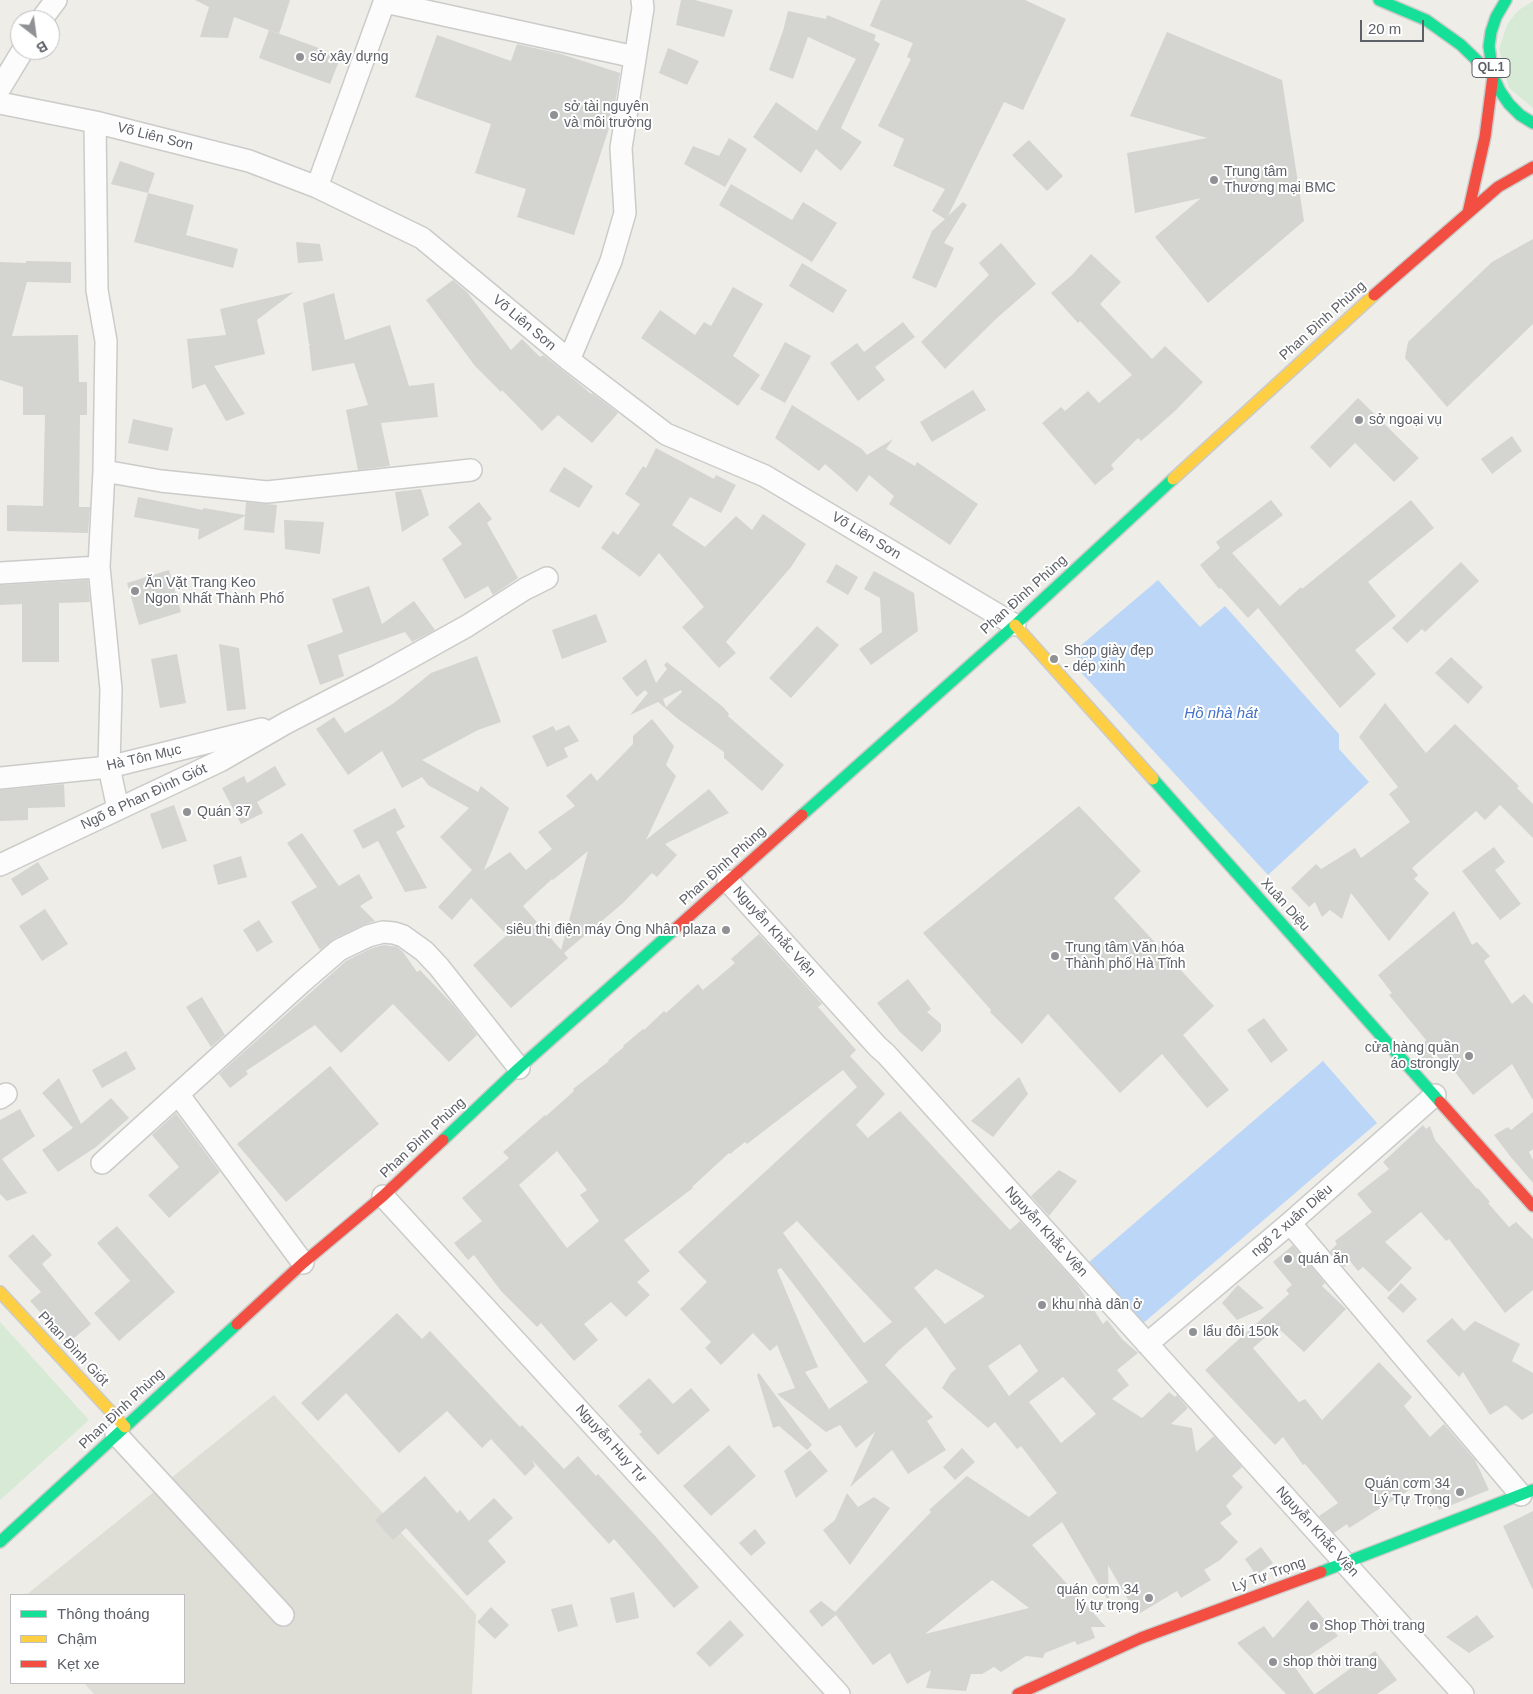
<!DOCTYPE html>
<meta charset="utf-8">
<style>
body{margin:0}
#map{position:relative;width:1533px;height:1694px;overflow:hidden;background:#eeede8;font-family:Arial,sans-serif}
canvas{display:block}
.legend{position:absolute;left:10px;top:1594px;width:175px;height:90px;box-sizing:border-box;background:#fff;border:1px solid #bebfc2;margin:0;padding:6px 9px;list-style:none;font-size:15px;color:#5d6067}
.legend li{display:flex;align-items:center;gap:10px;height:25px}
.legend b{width:25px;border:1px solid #bebfc2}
.north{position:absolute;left:10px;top:10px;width:50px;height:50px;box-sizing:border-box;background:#fff;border:1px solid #bebfc2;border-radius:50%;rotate:150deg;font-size:14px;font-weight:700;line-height:20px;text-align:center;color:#5d6067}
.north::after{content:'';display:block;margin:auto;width:18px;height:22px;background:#909194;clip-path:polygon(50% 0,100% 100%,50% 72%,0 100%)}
.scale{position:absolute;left:1360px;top:20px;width:64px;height:22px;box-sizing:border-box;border:2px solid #5d6067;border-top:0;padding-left:6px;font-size:15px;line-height:18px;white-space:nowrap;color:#5d6067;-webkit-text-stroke:4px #fff;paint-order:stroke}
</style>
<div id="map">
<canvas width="1533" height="1694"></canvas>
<ul class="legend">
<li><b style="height:6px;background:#16e098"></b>Thông thoáng</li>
<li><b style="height:6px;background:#ffcf43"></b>Chậm</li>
<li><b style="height:6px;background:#f24e42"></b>Kẹt xe</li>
</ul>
<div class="north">B</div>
<div class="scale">20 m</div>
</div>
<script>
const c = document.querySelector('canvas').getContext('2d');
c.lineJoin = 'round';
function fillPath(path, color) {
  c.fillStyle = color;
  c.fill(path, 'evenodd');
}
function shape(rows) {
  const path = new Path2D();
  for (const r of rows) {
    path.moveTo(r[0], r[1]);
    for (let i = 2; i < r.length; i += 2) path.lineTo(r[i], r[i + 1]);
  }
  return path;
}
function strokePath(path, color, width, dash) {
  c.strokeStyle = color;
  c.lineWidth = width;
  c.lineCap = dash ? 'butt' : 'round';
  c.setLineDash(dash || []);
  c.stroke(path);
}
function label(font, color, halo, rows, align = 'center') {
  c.font = font + ' Arial,sans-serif';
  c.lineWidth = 4;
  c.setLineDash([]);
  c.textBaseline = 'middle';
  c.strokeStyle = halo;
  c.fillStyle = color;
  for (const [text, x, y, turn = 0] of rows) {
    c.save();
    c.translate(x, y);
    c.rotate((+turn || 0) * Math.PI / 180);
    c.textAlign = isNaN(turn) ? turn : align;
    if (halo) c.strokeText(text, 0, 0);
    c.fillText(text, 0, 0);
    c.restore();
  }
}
fillPath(shape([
 [274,1395,476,1614,472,1694,94,1694,84,1683,184,1683,184,1595,26,1595]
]), '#deddd6');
fillPath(shape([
 [1533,1,1533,108,1509,88,1499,49,1507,25,1511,19,1519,10],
 [0,1322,89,1420,0,1500]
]), '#d6ead6');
fillPath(shape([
 [1158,580,1200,627,1225,606,1339,734,1339,749,1369,782,1268,875,1076,667,1079,647],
 [1323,1061,1377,1123,1141,1325,1088,1263]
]), '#bcd6f8');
fillPath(shape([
 [195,0,290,0,279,34,234,17,228,38,200,37,209,7],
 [681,0,695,0,733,10,724,37,676,25],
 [881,0,1025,0,1066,19,1023,110,1004,102,948,216,963,202,967,205,944,243,954,248,936,288,912,278,932,231,945,219,932,211,945,189,893,166,904,139,878,126,911,59,907,57,913,43,870,26],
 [788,11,826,19,827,15,876,35,874,40,880,44,841,128,862,142,841,171,816,149,801,173,753,137,776,102,817,131,856,59,808,37,793,79,769,70,783,31],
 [269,30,341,56,330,84,259,58],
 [1167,32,1282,80,1304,221,1208,303,1155,237,1201,198,1135,213,1127,153,1207,138,1130,116],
 [437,35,511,61,517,44,561,54,620,73,613,116,574,235,517,217,526,189,475,173,491,124,415,97],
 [668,48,699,61,687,85,659,73],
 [729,138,747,149,725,187,684,164,693,146,719,156],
 [1029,140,1063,176,1047,191,1012,155],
 [120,161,155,173,148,193,111,184],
 [731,184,792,220,803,202,837,223,812,262,719,205],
 [148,193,194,205,186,235,238,249,233,268,134,242],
 [1533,239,1533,324,1447,407,1405,358,1408,342,1492,262],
 [296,242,320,244,323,261,298,263],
 [1001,243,1036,284,997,318,945,369,921,342,989,275,979,263],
 [1091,254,1121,282,1100,304,1152,359,1165,346,1203,382,1175,411,1141,441,1138,438,1111,465,1114,469,1095,485,1042,423,1061,407,1065,411,1088,391,1099,403,1132,375,1080,321,1078,323,1051,293,1072,275],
 [26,261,71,262,71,283,27,282,12,336,78,335,79,382,87,382,87,415,80,415,79,507,90,507,88,533,7,531,7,505,43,506,45,415,23,415,23,387,0,380,0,262,26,263],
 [802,263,847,290,833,313,789,286],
 [453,280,467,292,511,350,522,339,540,357,543,355,582,386,591,394,592,393,618,413,592,443,558,415,542,431,502,390,501,392,475,366,426,300],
 [733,287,763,304,733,356,760,375,738,406,641,338,660,310,695,335,704,322,711,326],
 [294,292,257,320,265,354,214,366,245,414,226,421,205,384,192,389,187,339,226,335,220,309],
 [334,293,345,340,390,325,409,386,434,383,438,417,381,423,390,466,358,470,346,410,368,405,354,363,312,371,309,345,311,344,309,344,303,303],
 [903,322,915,337,875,367,885,380,858,401,830,363,857,343,864,352],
 [785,342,811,356,785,403,760,389],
 [973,390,986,410,932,442,920,422],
 [1358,398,1419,458,1394,482,1355,443,1330,468,1310,447],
 [792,405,862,449,867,455,893,439,886,449,915,466,917,462,978,504,950,545,889,504,894,496,869,475,857,492,825,464,819,471,775,438],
 [133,419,173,428,168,451,128,443],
 [1512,436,1522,451,1492,474,1481,459],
 [656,448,714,479,716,475,736,485,721,513,690,497,672,525,705,547,736,516,752,530,763,514,806,544,791,567,726,642,736,653,719,668,682,627,704,607,659,553,640,577,601,548,613,531,618,535,640,504,625,494,643,466,646,468],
 [564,467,593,486,579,508,549,491],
 [421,489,429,515,402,532,395,492],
 [138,497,203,510,203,508,245,515,246,502,277,505,274,533,244,530,245,516,198,540,199,529,134,517],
 [1271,500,1283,515,1232,553,1280,606,1301,587,1302,589,1411,500,1434,528,1368,582,1396,616,1355,650,1376,674,1340,708,1258,608,1248,618,1221,588,1219,589,1200,565,1220,548,1216,542],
 [479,502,492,519,487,523,518,578,493,595,488,586,465,599,442,559,462,544,448,527],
 [284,520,324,522,320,554,285,549],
 [1461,562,1479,581,1425,632,1422,629,1407,643,1392,628],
 [836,564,858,577,848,595,826,582],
 [169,570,181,612,139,625,127,583],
 [874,571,914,593,918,631,871,665,859,649,882,632,880,598,864,589],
 [88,580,90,602,59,603,59,662,22,662,22,604,0,605,0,585],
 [369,586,382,624,414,601,435,630,412,642,405,632,338,655,344,676,320,685,307,645,343,632,332,599],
 [596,614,607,642,562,659,552,630],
 [817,626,839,645,791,698,769,678],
 [219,644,239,648,246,709,227,711],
 [177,654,186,703,160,708,151,659],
 [477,656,501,722,478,730,422,760,478,792,481,786,509,808,484,870,510,852,526,870,552,849,538,832,575,806,566,796,591,773,597,781,633,744,633,736,652,719,674,746,666,765,676,776,646,840,709,789,729,813,665,844,677,855,657,877,652,873,623,903,564,953,568,958,511,1008,473,965,507,935,471,898,452,920,438,907,472,870,440,837,469,808,428,785,422,777,402,788,382,751,348,775,316,729,334,717,345,733,394,703,431,673],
 [588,851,561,950,523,906,552,879,553,880],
 [1451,657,1483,687,1468,704,1435,673],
 [646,659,656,683,667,669,664,665,667,662,723,707,729,714,728,716,784,765,762,791,724,758,724,752,678,719,658,702,630,715,648,693,645,690,637,697,622,678],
 [681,690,682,692,666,707,663,699],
 [1385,703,1426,753,1455,724,1519,786,1517,788,1533,804,1533,838,1500,805,1485,820,1476,811,1412,868,1418,875,1414,879,1429,893,1389,941,1351,893,1342,919,1330,910,1322,917,1315,902,1309,907,1291,888,1316,864,1321,869,1355,848,1361,858,1410,822,1389,794,1398,787,1359,737],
 [569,725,579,741,564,748,568,757,547,767,532,736,553,726,556,731],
 [275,766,286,785,257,802,263,813,241,824,222,788,244,776,247,783],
 [64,784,65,807,28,808,28,820,0,821,0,790],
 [174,805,187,841,162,849,150,814],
 [1079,806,1141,871,1114,898,1214,1006,1183,1035,1229,1090,1207,1108,1162,1054,1120,1093,1048,1014,1022,1044,990,1012,991,1010,923,933],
 [395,808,405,827,396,832,427,888,405,892,378,841,363,849,353,830],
 [302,833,339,886,359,874,373,898,360,906,375,921,363,925,334,939,320,950,291,902,317,887,287,843],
 [1494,847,1505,862,1495,870,1521,904,1500,920,1462,871],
 [241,856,247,877,218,885,213,865],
 [38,862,49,879,22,896,11,879],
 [45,909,68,944,42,961,19,926],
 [1454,911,1472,945,1477,942,1490,956,1484,961,1512,1004,1524,994,1533,1004,1533,1100,1512,1064,1473,1095,1451,1067,1447,1070,1437,1055,1426,1063,1418,1053,1426,1040,1389,995,1392,993,1378,975],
 [259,920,273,942,257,952,243,930],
 [759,934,822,1004,818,1007,856,1050,850,1056,885,1094,856,1125,868,1138,900,1111,1010,1230,1020,1221,1077,1284,1103,1324,1107,1320,1122,1339,1138,1353,1117,1370,1129,1385,1112,1399,1142,1418,1169,1392,1175,1397,1177,1395,1188,1408,1171,1424,1192,1428,1196,1452,1214,1436,1242,1467,1232,1476,1243,1487,1226,1506,1232,1514,1220,1523,1238,1542,1220,1560,1204,1570,1211,1580,1181,1598,1177,1591,1137,1615,1108,1565,1109,1602,1062,1522,1032,1545,1106,1627,1091,1627,1095,1638,1077,1645,1075,1641,1045,1653,1043,1658,1026,1656,1001,1672,994,1667,982,1674,971,1674,966,1691,926,1688,931,1670,907,1684,890,1653,873,1665,836,1615,822,1627,809,1611,821,1601,835,1612,931,1512,929,1510,967,1476,1029,1517,1057,1493,1021,1446,1017,1449,995,1422,988,1428,942,1388,951,1373,956,1369,926,1327,898,1351,885,1365,933,1417,927,1421,946,1450,908,1474,892,1450,850,1487,875,1432,856,1448,840,1425,826,1432,777,1394,795,1388,777,1345,770,1351,753,1333,721,1365,705,1348,711,1342,680,1309,707,1282,678,1252,857,1087,843,1070,747,1144,745,1142,730,1154,729,1153,692,1187,693,1188,624,1240,650,1271,637,1282,650,1295,626,1317,611,1302,584,1324,598,1340,574,1361,541,1323,537,1327,501,1291,474,1255,468,1260,454,1243,482,1221,462,1198,509,1158,503,1152,545,1115,546,1116,574,1091,573,1089,609,1061,608,1060,624,1047,623,1046,643,1029,644,1030,664,1011,666,1013,698,984,703,990,735,963,731,959],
 [557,1151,587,1190,580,1195,599,1221,567,1248,519,1185],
 [797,1221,892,1322,864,1343,783,1233],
 [781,1268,868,1382,829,1409,805,1372,818,1367,777,1270],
 [936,1269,985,1296,945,1324,914,1288],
 [1020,1344,1038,1371,1009,1396,988,1366],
 [1063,1377,1096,1414,1061,1443,1029,1402],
 [992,1580,1029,1608,925,1634],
 [384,945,397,947,403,952,417,972,420,970,454,1006,477,1035,449,1062,393,1004,341,1053,315,1025,246,1071,248,1074,230,1088,219,1074,346,961,372,948],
 [908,979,931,1009,927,1012,941,1024,941,1031,922,1052,900,1032,877,1003],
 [202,997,225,1035,211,1047,186,1007],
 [1264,1018,1288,1050,1271,1063,1247,1030],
 [126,1051,136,1069,102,1088,92,1070],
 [330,1066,379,1124,286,1202,237,1144],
 [1019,1077,1028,1094,993,1137,971,1121],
 [59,1078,81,1124,111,1098,129,1118,96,1147,58,1172,42,1150,73,1128,42,1093],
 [20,1109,35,1136,2,1159,27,1193,7,1201,0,1194,0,1120],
 [1533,1112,1533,1149,1529,1152,1533,1160,1533,1183,1510,1156,1494,1135,1508,1127,1511,1130],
 [176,1113,220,1172,169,1218,148,1195,179,1167,152,1135],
 [1423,1125,1426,1129,1430,1126,1435,1140,1477,1189,1478,1188,1490,1202,1488,1203,1509,1227,1516,1222,1533,1239,1533,1290,1505,1313,1449,1239,1446,1241,1421,1212,1385,1242,1412,1268,1389,1292,1363,1267,1358,1271,1350,1261,1344,1267,1330,1251,1337,1244,1335,1241,1372,1212,1357,1194,1389,1169,1383,1162],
 [1059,1170,1077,1181,1049,1216,1031,1196],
 [117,1226,175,1292,119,1341,94,1313,130,1281,97,1243],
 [33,1234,52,1255,42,1264,91,1324,68,1343,30,1301,41,1292,8,1256],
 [1293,1245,1325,1283,1322,1286,1346,1309,1304,1352,1277,1327,1253,1348,1299,1402,1305,1399,1322,1420,1379,1362,1412,1397,1404,1406,1430,1437,1444,1424,1475,1460,1489,1490,1439,1510,1425,1480,1349,1528,1347,1524,1334,1533,1319,1516,1338,1503,1305,1464,1303,1465,1283,1437,1275,1445,1205,1370,1289,1294,1286,1290,1292,1285,1273,1262],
 [1401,1283,1417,1299,1403,1313,1387,1298],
 [1238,1285,1264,1308,1237,1320,1222,1303],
 [397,1313,422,1339,430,1331,520,1427,522,1425,564,1469,578,1456,596,1476,598,1474,657,1538,699,1587,674,1608,614,1539,609,1544,532,1460,535,1466,525,1476,491,1439,482,1448,447,1411,399,1453,346,1393,318,1421,301,1403],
 [1452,1318,1464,1331,1475,1321,1520,1344,1512,1361,1533,1373,1533,1413,1522,1420,1506,1405,1490,1415,1463,1372,1459,1377,1426,1341],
 [759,1373,812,1445,807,1450,779,1426,773,1428,757,1375],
 [649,1378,673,1404,691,1388,710,1410,658,1455,639,1434,642,1432,618,1406],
 [729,1445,756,1476,711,1516,683,1486],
 [962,1448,975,1462,955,1480,943,1467],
 [810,1450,828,1471,796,1498,784,1471],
 [425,1476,457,1513,460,1510,469,1521,494,1498,513,1518,488,1541,506,1562,467,1596,406,1528,393,1540,375,1520],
 [847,1493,858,1507,874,1497,890,1508,850,1565,823,1530,835,1520],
 [1533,1511,1533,1590,1503,1526],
 [755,1529,766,1543,751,1556,739,1543],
 [1261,1547,1273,1563,1256,1575,1245,1559],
 [634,1592,639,1618,616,1623,610,1598],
 [1308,1600,1338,1636,1294,1666,1314,1694,1286,1694,1237,1643,1264,1626,1273,1638],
 [572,1604,578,1626,558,1632,551,1609],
 [491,1607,509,1625,495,1639,477,1622],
 [1477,1615,1494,1637,1469,1653,1446,1637],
 [730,1620,744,1635,710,1667,696,1653],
 [1375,1651,1397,1680,1377,1694,1315,1694]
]), '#d4d4d1');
const street = shape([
 [385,2,635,57],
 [41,20,56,0],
 [0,88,23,50],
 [0,103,95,122,249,161,317,187,422,238,569,360,666,434,765,476,1015,625],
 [95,122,97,290,106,341,104,471,99,567,111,689,109,767,118,809],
 [317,187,385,0],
 [569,360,611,261,625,213,621,148,643,8,642,0],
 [104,471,161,481,267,492,471,470],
 [0,573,99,567],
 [0,778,109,767,262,729],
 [0,865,220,761,286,723,379,675,467,626,525,589,547,578],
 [728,881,878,1047,886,1054,1463,1694],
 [178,1094,303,1263],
 [0,1098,6,1094],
 [102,1163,302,982,339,950,368,936,383,932,394,933,403,936,424,951,439,967,519,1068],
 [383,1196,839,1694],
 [1290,1223,1521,1495],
 [1147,1344,1290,1223,1435,1095],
 [116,1434,283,1615]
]);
const fast = shape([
 [1379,0,1426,20,1461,45,1493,76],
 [1506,0,1496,17,1491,32,1489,46,1493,76,1500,91,1509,104,1520,115,1533,123],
 [1153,779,1440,1102],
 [802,815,1015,625,1173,479],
 [443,1140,519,1068,675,929],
 [0,1542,237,1324],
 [1321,1572,1533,1490]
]);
const slow = shape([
 [1173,479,1374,295],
 [1015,625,1153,779],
 [0,1292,125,1427]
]);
const jam = shape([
 [1468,213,1485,137,1493,76],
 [1374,295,1498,187,1533,167],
 [675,929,802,815],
 [1440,1102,1533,1206],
 [237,1324,303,1263,383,1196,443,1140],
 [1018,1694,1141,1638,1321,1572]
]);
strokePath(street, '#cbcbca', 24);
strokePath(fast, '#cacbca', 14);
strokePath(slow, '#cacbca', 14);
strokePath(jam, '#cacbca', 14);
strokePath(street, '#fcfcfc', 21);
strokePath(fast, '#16e098', 11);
strokePath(slow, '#ffcf43', 11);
strokePath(jam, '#f24e42', 11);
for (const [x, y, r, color] of [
 [300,57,5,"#909194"],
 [554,115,5,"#909194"],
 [1214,180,5,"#909194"],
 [1359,420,5,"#909194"],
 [135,591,5,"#909194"],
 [1054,659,5,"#909194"],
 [187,812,5,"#909194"],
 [726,930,5,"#909194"],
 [1055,956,5,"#909194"],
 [1469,1056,5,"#909194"],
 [1288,1259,5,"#909194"],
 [1042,1305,5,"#909194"],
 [1193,1332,5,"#909194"],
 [1460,1492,5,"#909194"],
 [1149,1598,5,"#909194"],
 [1314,1626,5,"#909194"],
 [1273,1662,5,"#909194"]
]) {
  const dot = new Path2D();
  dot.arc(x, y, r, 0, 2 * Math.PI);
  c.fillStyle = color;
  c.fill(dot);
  strokePath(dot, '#fff', 2);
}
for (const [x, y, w] of [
 [1491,68,38]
]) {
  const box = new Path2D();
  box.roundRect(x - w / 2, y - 9.5, w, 19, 4);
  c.fillStyle = '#fff';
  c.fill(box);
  strokePath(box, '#5d6067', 1);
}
label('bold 12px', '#5d6067', null, [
 ["QL.1",1491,68]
]);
label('14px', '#5d6067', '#fff', [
 ["sở xây dựng",310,57],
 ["sở tài nguyên",564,107],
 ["và môi trường",564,123],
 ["Trung tâm",1224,172],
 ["Thương mại BMC",1224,188],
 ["sở ngoại vụ",1369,420],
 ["Ăn Vặt Trang Keo",145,583],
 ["Ngon Nhất Thành Phố",145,599],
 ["Shop giày đẹp",1064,651],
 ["- dép xinh",1064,667],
 ["Quán 37",197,812],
 ["siêu thị điện máy Ông Nhân plaza",716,930,"right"],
 ["Trung tâm Văn hóa",1065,948],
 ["Thành phố Hà Tĩnh",1065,964],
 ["cửa hàng quần",1459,1048,"right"],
 ["áo strongly",1459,1064,"right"],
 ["quán ăn",1298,1259],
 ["khu nhà dân ở",1052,1305],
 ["lẩu đôi 150k",1203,1332],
 ["Quán cơm 34",1450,1484,"right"],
 ["Lý Tự Trọng",1450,1500,"right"],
 ["quán cơm 34",1139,1590,"right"],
 ["lý tự trọng",1139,1606,"right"],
 ["Shop Thời trang",1324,1626],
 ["shop thời trang",1283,1662]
], 'left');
label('14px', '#5d6067', '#fff', [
 ["Võ Liên Sơn",155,137,14],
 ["Phan Đình Phùng",1323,321,-42],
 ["Võ Liên Sơn",524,323,40],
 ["Võ Liên Sơn",866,536,31],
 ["Phan Đình Phùng",1024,595,-42],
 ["Hà Tôn Mục",144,758,-13],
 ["Ngõ 8 Phan Đình Giót",144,797,-25],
 ["Phan Đình Phùng",723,866,-42],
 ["Xuân Diệu",1285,905,48],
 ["Nguyễn Khắc Viện",774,932,48],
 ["Phan Đình Phùng",423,1138,-43],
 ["ngõ 2 xuân Diệu",1292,1221,-41],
 ["Nguyễn Khắc Viện",1046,1232,48],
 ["Phan Đình Giót",73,1349,47],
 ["Phan Đình Phùng",122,1409,-43],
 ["Nguyễn Huy Tự",611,1444,48],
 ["Nguyễn Khắc Viện",1317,1532,48],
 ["Lý Tự Trọng",1269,1575,-20]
]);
label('italic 15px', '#4472c8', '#fff', [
 ["Hồ nhà hát",1221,714]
]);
</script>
